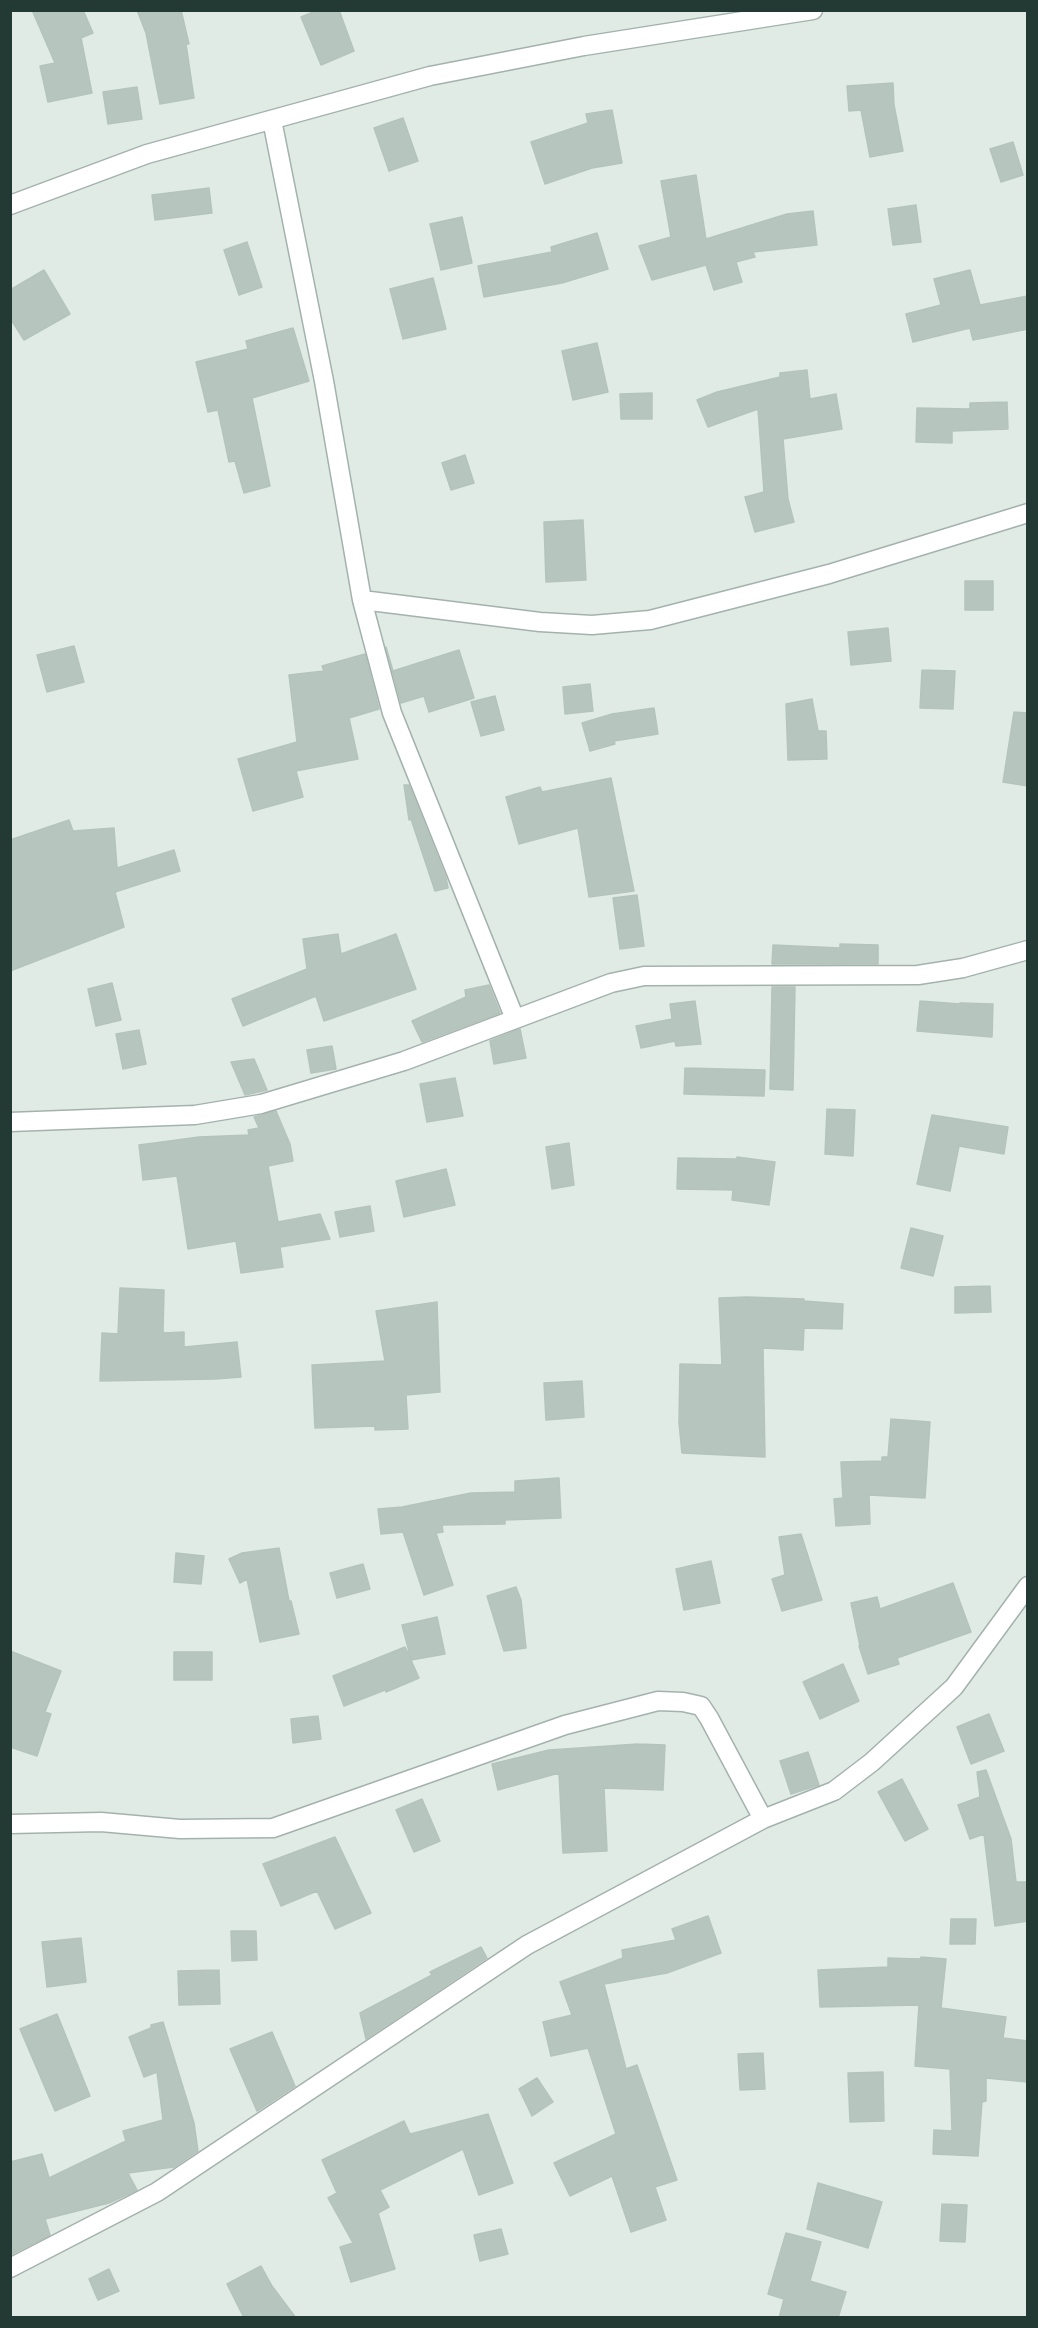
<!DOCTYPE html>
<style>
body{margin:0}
#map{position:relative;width:1038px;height:2328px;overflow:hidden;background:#e1ebe6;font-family:"Fira Sans",sans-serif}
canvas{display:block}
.frame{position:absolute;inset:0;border:12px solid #233a34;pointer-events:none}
</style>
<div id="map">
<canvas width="1038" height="2328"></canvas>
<div class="frame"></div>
</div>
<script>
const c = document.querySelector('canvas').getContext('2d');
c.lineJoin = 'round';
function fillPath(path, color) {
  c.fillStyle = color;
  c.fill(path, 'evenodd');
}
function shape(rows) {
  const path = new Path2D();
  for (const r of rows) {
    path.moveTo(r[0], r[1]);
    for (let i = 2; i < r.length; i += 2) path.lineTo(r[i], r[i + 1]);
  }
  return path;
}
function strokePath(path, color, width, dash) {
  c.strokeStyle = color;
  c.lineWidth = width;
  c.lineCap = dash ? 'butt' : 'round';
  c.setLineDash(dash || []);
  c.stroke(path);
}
const building = shape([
 [32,10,83,10,93,33,81,38,92,93,48,102,40,66,55,63,32,10],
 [137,10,181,10,189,44,186,44,194,98,160,104,146,33,137,10],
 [318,10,339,10,354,51,321,65,301,17,318,10],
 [893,83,894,105,903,151,870,157,861,110,849,111,847,86,893,83],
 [137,87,142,119,108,124,103,92,137,87],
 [612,110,622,163,592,168,545,184,531,142,588,123,586,114,612,110],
 [403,118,418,161,389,171,374,128,403,118],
 [1013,142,1023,175,1001,182,990,149,1013,142],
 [696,175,706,239,787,214,813,211,817,245,753,252,755,257,736,262,742,282,714,290,706,265,652,280,639,246,671,237,661,181,696,175],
 [209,188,212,213,155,220,152,195,209,188],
 [916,205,921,242,893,245,888,209,916,205],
 [462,217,472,263,441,270,430,224,462,217],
 [597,233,608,269,562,283,484,297,478,266,552,252,551,247,597,233],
 [247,242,262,287,239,295,224,250,247,242],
 [44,270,70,314,24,340,10,318,10,290,44,270],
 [970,270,980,305,1028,296,1028,329,973,340,970,328,913,342,906,314,941,305,934,279,970,270],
 [433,278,446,329,403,339,390,289,433,278],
 [293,328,309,381,252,398,270,486,244,493,235,461,229,462,218,410,208,412,196,362,248,349,246,341,293,328],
 [597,343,608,392,573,400,562,351,597,343],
 [807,370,810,399,836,394,842,429,783,439,788,499,794,522,755,532,745,497,764,492,758,409,708,427,697,400,717,392,780,377,780,373,807,370],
 [652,393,652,419,621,419,620,394,652,393],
 [1007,402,1008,429,952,431,952,443,916,442,917,408,970,409,970,403,1007,402],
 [465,455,474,483,451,490,442,463,465,455],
 [583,520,586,580,546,582,544,522,583,520],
 [965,581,993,581,993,610,965,610,965,581],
 [888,628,891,661,851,665,848,632,888,628],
 [74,646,84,682,47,692,37,655,74,646],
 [386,647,393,671,459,650,474,698,429,712,424,696,401,703,386,647],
 [365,654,379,709,349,718,358,759,296,771,303,797,253,811,238,759,297,742,289,675,324,671,322,666,365,654],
 [922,670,955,671,953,709,920,708,922,670],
 [590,684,593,711,565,714,563,687,590,684],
 [495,696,504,730,481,736,471,702,495,696],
 [812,699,818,731,826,731,827,759,788,760,786,704,812,699],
 [654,708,658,734,614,741,615,744,590,751,582,723,612,714,654,708],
 [1014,712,1028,713,1028,786,1003,782,1014,712],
 [611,778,634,891,589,897,578,828,519,844,506,797,540,787,542,792,611,778],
 [404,785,409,785,446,878,448,888,435,891,411,819,409,820,404,785],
 [69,820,73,831,114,828,117,868,174,850,180,871,115,892,124,927,10,971,10,840,69,820],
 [637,895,644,946,620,949,613,898,637,895],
 [338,934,341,954,396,934,416,989,324,1021,316,996,243,1026,232,999,307,969,303,939,338,934],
 [840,944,878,945,878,964,772,964,773,945,840,948,840,944],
 [112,983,121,1020,96,1026,88,989,112,983],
 [489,985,500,1013,422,1042,412,1021,466,997,465,990,489,985],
 [772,987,795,987,793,1090,770,1089,772,987],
 [695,1001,701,1044,676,1046,675,1041,641,1048,636,1026,672,1019,670,1004,695,1001],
 [920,1001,960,1004,960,1003,993,1004,992,1037,917,1031,920,1001],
 [520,1029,526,1058,494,1064,490,1041,520,1029],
 [139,1030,146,1064,123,1069,116,1034,139,1030],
 [332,1046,336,1069,311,1073,307,1050,332,1046],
 [254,1059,267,1090,245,1095,231,1062,254,1059],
 [685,1068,765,1070,764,1096,684,1094,685,1068],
 [455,1078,463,1116,427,1122,420,1084,455,1078],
 [827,1109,855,1110,853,1156,825,1154,827,1109],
 [276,1111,290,1144,293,1161,268,1166,278,1222,320,1214,330,1239,280,1247,283,1267,241,1273,236,1241,188,1249,177,1176,143,1180,139,1145,199,1137,249,1135,248,1130,259,1128,254,1117,276,1111],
 [932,1115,1008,1127,1004,1154,959,1146,950,1191,917,1184,932,1115],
 [569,1143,574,1185,552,1189,546,1147,569,1143],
 [737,1157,775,1162,769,1205,732,1200,733,1190,677,1189,678,1158,737,1159,737,1157],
 [446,1169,455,1205,404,1217,396,1181,446,1169],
 [370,1206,374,1231,340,1237,335,1212,370,1206],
 [911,1228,943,1236,933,1276,901,1268,911,1228],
 [990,1286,991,1312,955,1313,955,1287,990,1286],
 [120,1288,164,1290,163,1333,184,1332,184,1347,237,1342,241,1377,215,1379,100,1381,102,1333,118,1334,120,1288],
 [747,1297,804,1299,804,1301,843,1304,842,1329,804,1328,803,1350,763,1348,765,1457,682,1453,679,1423,680,1364,722,1365,719,1298,747,1297],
 [437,1302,440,1392,406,1395,408,1429,375,1430,375,1426,315,1428,312,1365,385,1361,376,1311,437,1302],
 [582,1381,584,1417,546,1420,544,1383,582,1381],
 [891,1419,930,1422,925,1498,869,1495,870,1524,836,1526,834,1499,843,1498,841,1462,882,1461,882,1457,888,1457,891,1419],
 [559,1478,561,1518,505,1520,505,1524,442,1525,443,1532,436,1533,453,1585,424,1595,403,1532,381,1534,378,1509,402,1507,471,1493,515,1492,515,1481,559,1478],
 [801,1534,822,1600,782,1611,772,1579,785,1575,779,1537,801,1534],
 [279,1548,289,1601,291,1601,299,1634,260,1642,247,1579,240,1583,229,1559,242,1553,279,1548],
 [176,1553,204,1556,201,1584,174,1582,176,1553],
 [711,1561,720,1603,684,1610,676,1569,711,1561],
 [363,1564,370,1589,337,1598,330,1573,363,1564],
 [953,1583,971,1632,897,1658,899,1664,868,1674,859,1646,860,1646,851,1603,877,1597,880,1609,953,1583],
 [516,1587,521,1600,526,1648,504,1651,487,1596,516,1587],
 [437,1617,445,1654,411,1660,419,1678,386,1692,385,1690,344,1706,333,1676,405,1647,411,1659,402,1625,437,1617],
 [10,1651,61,1671,45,1712,51,1714,37,1756,10,1747,10,1651],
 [174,1652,212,1652,212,1680,174,1680,174,1652],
 [843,1664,859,1701,820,1719,803,1682,843,1664],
 [989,1714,1004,1751,971,1764,957,1727,989,1714],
 [318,1716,321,1739,293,1743,291,1719,318,1716],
 [638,1744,665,1745,663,1790,604,1788,607,1851,563,1853,559,1773,498,1790,492,1764,549,1750,638,1744],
 [808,1752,819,1785,791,1794,780,1761,808,1752],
 [986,1770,1011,1839,1016,1882,1028,1882,1028,1921,995,1926,984,1834,970,1839,958,1805,980,1797,977,1772,986,1770],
 [902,1779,928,1829,905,1841,878,1792,902,1779],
 [422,1799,440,1841,414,1852,396,1810,422,1799],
 [335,1837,371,1913,335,1929,317,1891,281,1906,263,1864,335,1837],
 [708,1916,721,1953,667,1973,604,1984,626,2069,637,2065,677,2180,655,2187,666,2220,631,2232,612,2176,570,2196,554,2163,616,2134,588,2048,551,2056,543,2022,572,2015,560,1982,623,1958,622,1950,676,1940,672,1929,708,1916],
 [951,1919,976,1919,975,1944,950,1944,951,1919],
 [231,1931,256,1931,257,1960,232,1961,231,1931],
 [81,1938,86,1982,47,1987,42,1942,81,1938],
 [481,1947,487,1958,366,2039,360,2013,432,1975,430,1972,481,1947],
 [921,1957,946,1959,941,2008,1006,2017,1003,2038,1028,2041,1028,2082,986,2078,986,2101,982,2102,978,2156,933,2154,934,2130,952,2131,950,2069,915,2066,919,2005,820,2007,818,1970,888,1967,888,1958,920,1959,921,1957],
 [219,1970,220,2004,179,2005,178,1971,219,1970],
 [57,2014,90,2096,55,2111,20,2029,57,2014],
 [163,2022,194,2123,198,2151,174,2167,128,2173,137,2190,109,2203,45,2219,50,2235,10,2255,10,2162,42,2154,49,2178,126,2141,123,2131,163,2120,157,2072,144,2077,129,2037,151,2028,151,2025,163,2022],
 [272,2032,295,2086,257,2111,230,2049,272,2032],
 [763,2053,765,2089,740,2090,738,2054,763,2053],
 [883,2072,884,2121,850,2122,848,2073,883,2072],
 [537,2078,553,2102,532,2116,519,2089,537,2078],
 [488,2114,513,2183,479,2195,463,2149,380,2190,389,2207,378,2213,395,2269,351,2282,340,2247,353,2243,328,2198,337,2193,322,2160,404,2121,410,2134,488,2114],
 [818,2183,882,2202,868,2248,807,2229,818,2183],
 [942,2204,967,2205,965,2242,940,2241,942,2204],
 [501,2229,508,2254,480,2261,474,2235,501,2229],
 [786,2233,821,2242,810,2281,846,2292,838,2318,779,2318,784,2299,768,2294,786,2233],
 [261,2266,272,2286,296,2318,244,2318,227,2284,261,2266],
 [109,2269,119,2291,98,2300,89,2279,109,2269]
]);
fillPath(building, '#b7c5bf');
strokePath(building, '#b4c4bd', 1.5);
const minor = shape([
 [272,120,324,381,362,600,392,713,515,1019],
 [10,205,147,154,430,76,584,46,813,10],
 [362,600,540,622,592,625,650,620,829,574,1028,513],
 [10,1122,195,1115,261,1104,404,1061,611,983,644,976,918,975,963,968,1028,950],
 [10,1824,101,1822,180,1829,273,1828,565,1725,658,1701,683,1702,701,1706,709,1718,763,1819],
 [10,2268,157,2192,527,1945,763,1819,834,1791,872,1762,954,1687,1028,1586]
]);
strokePath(minor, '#a4b2ad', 21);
strokePath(minor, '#fff', 18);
</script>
